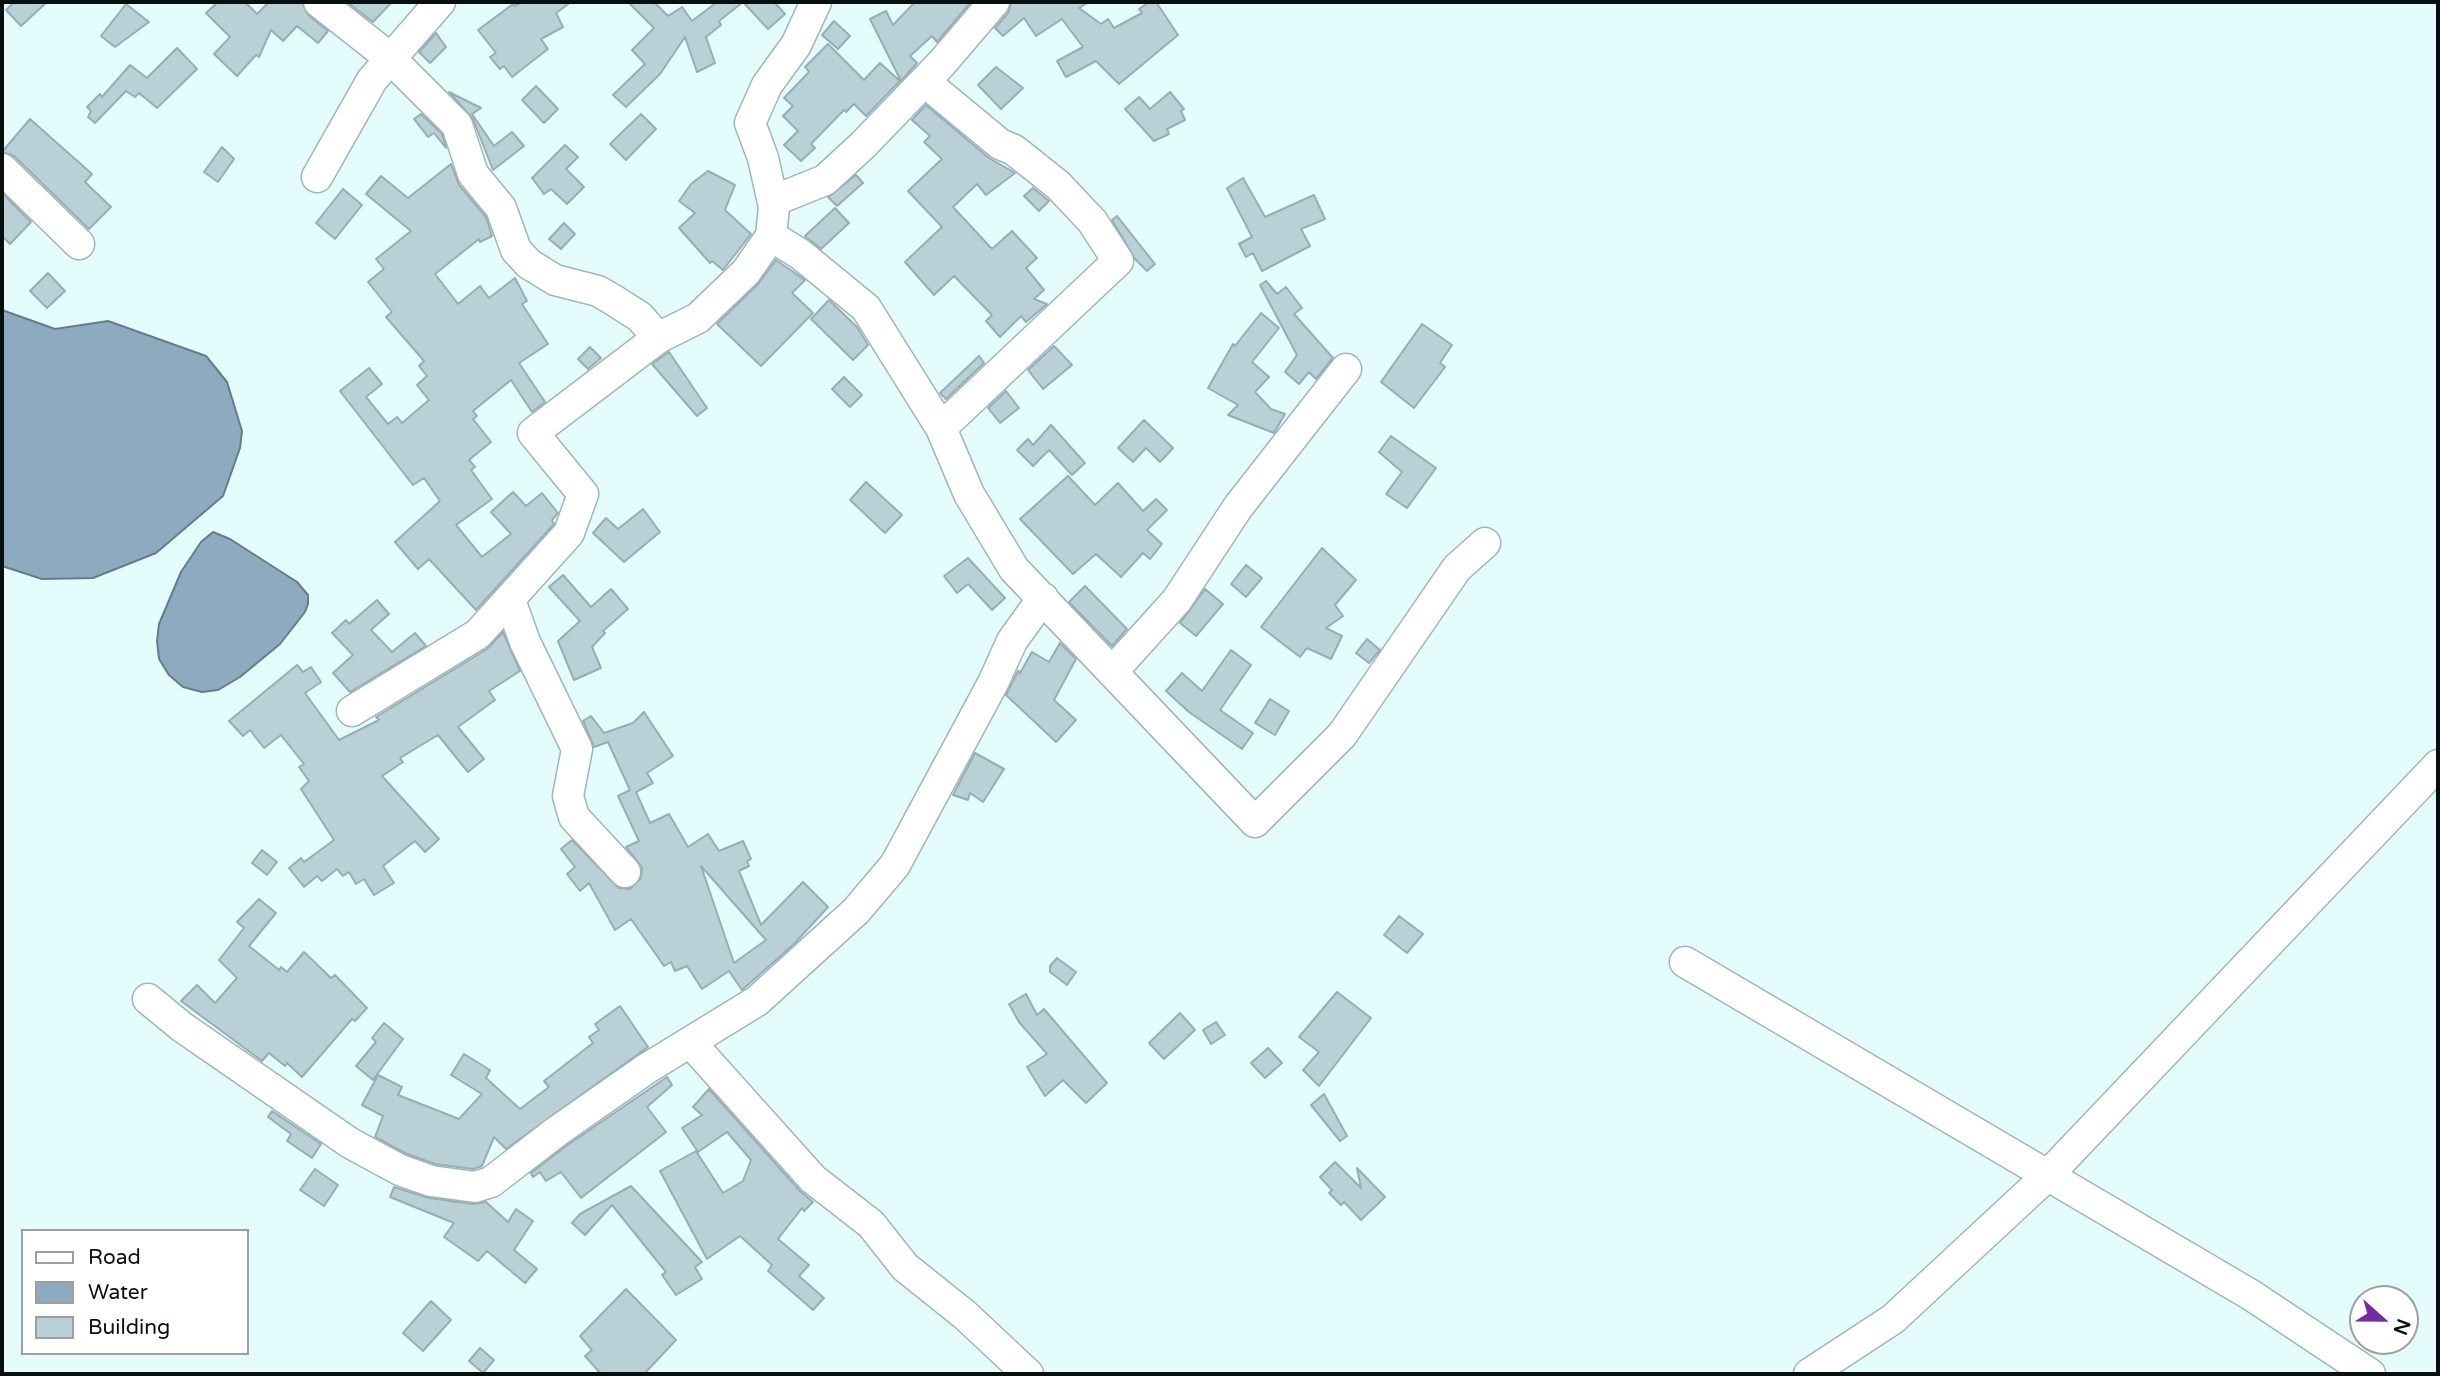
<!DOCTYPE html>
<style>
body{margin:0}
#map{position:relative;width:2440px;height:1376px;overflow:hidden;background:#e4fdfc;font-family:"Varela Round",sans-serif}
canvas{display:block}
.frame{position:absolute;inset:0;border:4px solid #070f0f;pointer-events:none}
.legend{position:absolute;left:21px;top:1229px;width:228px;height:126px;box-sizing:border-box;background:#fff;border:2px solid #9c9f9f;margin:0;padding:9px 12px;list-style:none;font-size:21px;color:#070f0f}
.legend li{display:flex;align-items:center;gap:14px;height:35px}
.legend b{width:35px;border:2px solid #9c9f9f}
.north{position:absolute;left:2349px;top:1285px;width:70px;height:70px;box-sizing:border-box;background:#fff;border:2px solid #9c9f9f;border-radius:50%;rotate:111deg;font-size:19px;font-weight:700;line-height:28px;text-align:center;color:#070f0f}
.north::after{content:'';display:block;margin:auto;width:24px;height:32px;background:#732da0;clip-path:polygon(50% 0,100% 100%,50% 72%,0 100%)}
</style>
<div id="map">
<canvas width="2440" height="1376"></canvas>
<div class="frame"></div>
<ul class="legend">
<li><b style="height:9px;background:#fff"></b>Road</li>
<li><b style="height:19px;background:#8daabf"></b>Water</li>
<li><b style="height:19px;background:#bad0d7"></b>Building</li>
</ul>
<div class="north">N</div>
</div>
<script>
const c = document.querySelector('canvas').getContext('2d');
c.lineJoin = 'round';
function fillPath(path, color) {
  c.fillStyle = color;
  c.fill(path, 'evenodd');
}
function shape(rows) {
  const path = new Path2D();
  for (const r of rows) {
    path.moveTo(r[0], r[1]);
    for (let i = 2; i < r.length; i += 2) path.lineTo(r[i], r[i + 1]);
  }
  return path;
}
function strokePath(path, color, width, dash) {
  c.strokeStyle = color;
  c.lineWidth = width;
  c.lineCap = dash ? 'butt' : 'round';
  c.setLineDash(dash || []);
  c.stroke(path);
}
const water = shape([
 [2,310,55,329,108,321,206,356,227,382,242,431,240,448,223,496,156,553,93,578,42,579,2,566,2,310],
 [213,532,230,539,297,582,308,595,308,604,305,612,280,644,240,677,218,690,202,692,183,687,169,675,159,659,157,641,159,624,181,572,201,542,213,532]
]);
fillPath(water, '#8daabf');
strokePath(water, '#657c8a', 2);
const building = shape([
 [14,2,47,2,21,26,6,10,14,2],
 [218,2,245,2,257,14,269,2,302,2,308,15,328,31,318,43,297,26,283,41,271,30,259,57,256,55,237,76,214,54,230,37,206,13,218,2],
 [347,2,392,2,373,22,347,2],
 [523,2,571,2,556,13,563,27,541,39,548,49,512,77,504,66,500,69,490,57,496,53,478,30,513,4,514,6,523,2],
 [628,2,654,2,668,16,682,7,692,21,717,2,743,2,719,21,721,25,706,37,715,63,697,72,685,37,660,74,626,107,613,95,645,64,632,50,654,28,628,2],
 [743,2,774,2,785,14,768,29,743,2],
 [915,2,971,2,937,42,932,36,910,56,917,63,901,81,870,19,886,11,893,25,915,2],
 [1011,2,1089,2,1079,8,1101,24,1108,19,1114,28,1142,13,1139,9,1149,2,1156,2,1178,35,1119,84,1096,61,1066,77,1057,61,1083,47,1062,19,1036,36,1024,18,1003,36,995,28,1008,13,1011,2],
 [126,4,149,22,115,47,101,36,126,4],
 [834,21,850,36,838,49,822,35,834,21],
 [436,33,446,47,430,63,419,52,436,33],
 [828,44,864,80,880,63,900,81,866,116,854,104,846,112,844,110,811,144,815,148,801,161,784,145,798,131,783,116,793,106,784,98,809,72,805,67,828,44],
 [177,48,197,69,157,108,139,93,135,97,126,91,95,123,88,117,91,111,87,107,100,94,102,97,130,65,147,78,177,48],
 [996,67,1023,88,1001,109,978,85,996,67],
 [536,86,558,109,544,123,522,100,536,86],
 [449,92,481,108,472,114,494,146,512,132,524,146,493,170,473,119,449,92],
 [1170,92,1184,109,1181,111,1185,120,1167,129,1169,134,1154,141,1125,109,1139,97,1150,109,1170,92],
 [926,105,989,158,1015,173,986,195,977,184,953,207,992,249,1012,231,1037,258,1026,268,1044,290,1034,299,1047,304,1026,322,1021,316,1000,337,986,321,992,315,954,276,934,295,905,262,942,227,908,191,942,159,924,142,930,136,912,120,926,105],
 [421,114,442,134,446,148,434,133,428,137,414,119,421,114],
 [641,114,656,129,626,160,610,144,641,114],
 [30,119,92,174,85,182,111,207,89,229,14,156,2,152,30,119],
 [565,145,578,157,566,169,584,187,567,204,551,189,544,194,532,178,565,145],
 [222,147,234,159,218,182,204,172,222,147],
 [451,164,459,185,486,217,492,236,480,242,479,239,435,274,458,304,480,286,489,298,515,278,527,301,522,304,548,344,519,363,545,402,532,412,511,380,473,411,477,416,473,419,491,442,469,460,475,467,471,470,492,499,456,525,482,557,511,534,491,512,513,492,526,506,542,493,558,513,552,520,554,524,476,610,429,559,418,569,395,542,440,501,424,478,413,485,340,391,369,368,382,384,366,397,388,424,397,417,402,423,429,400,417,385,427,376,419,366,424,361,386,317,392,312,368,282,384,269,376,259,411,231,366,194,381,176,408,198,451,164],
 [708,171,735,185,725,210,751,234,723,270,712,261,710,263,679,228,695,213,679,201,691,184,708,171],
 [856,175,863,183,837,206,828,197,856,175],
 [1243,178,1265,217,1314,195,1325,219,1301,229,1310,246,1262,271,1253,253,1246,257,1239,244,1252,237,1227,188,1243,178],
 [1033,188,1049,201,1039,211,1024,196,1033,188],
 [343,189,362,205,335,239,316,223,343,189],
 [2,193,31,222,10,244,2,236,2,193],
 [835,208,849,223,821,249,805,236,835,208],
 [1117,216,1155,264,1147,271,1135,259,1112,220,1117,216],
 [564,223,575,234,561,249,549,239,564,223],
 [776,260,805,280,792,293,813,313,761,366,717,324,758,284,776,260],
 [48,273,65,291,47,308,30,291,48,273],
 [1266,281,1277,294,1286,287,1302,308,1294,314,1333,358,1316,379,1309,372,1299,384,1285,372,1297,355,1260,285,1266,281],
 [829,300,857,327,868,345,853,360,811,319,829,300],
 [1261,313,1279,328,1252,362,1269,377,1255,392,1271,409,1285,414,1274,433,1228,415,1238,405,1208,388,1233,344,1235,346,1261,313],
 [1422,324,1452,345,1440,363,1445,367,1414,408,1381,382,1422,324],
 [1054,346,1072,365,1043,389,1028,370,1054,346],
 [590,347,601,358,588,369,578,359,590,347],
 [669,352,707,408,697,416,652,364,669,352],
 [979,356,984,363,946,399,940,393,979,356],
 [844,377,862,395,850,407,832,389,844,377],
 [1006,391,1019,408,1000,423,988,408,1006,391],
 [1144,420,1173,448,1160,462,1146,448,1133,462,1118,448,1144,420],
 [1051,425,1085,463,1072,475,1049,450,1033,466,1017,450,1028,439,1033,445,1051,425],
 [1391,436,1436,468,1407,508,1386,494,1402,472,1379,452,1391,436],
 [1068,476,1095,505,1118,483,1143,511,1156,499,1167,510,1147,530,1162,544,1150,559,1143,553,1121,577,1096,554,1073,574,1020,519,1068,476],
 [866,482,902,515,885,533,850,500,866,482],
 [643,509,660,532,624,562,593,533,606,518,618,529,643,509],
 [1322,548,1356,580,1335,605,1343,616,1326,628,1342,636,1331,659,1307,648,1300,657,1261,627,1322,548],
 [968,558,1005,598,992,610,968,584,957,593,944,576,968,558],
 [1246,565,1262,578,1246,597,1231,584,1246,565],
 [563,575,591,607,611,589,628,609,603,631,605,633,592,647,601,668,574,680,558,641,580,621,549,587,563,575],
 [1085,586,1127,629,1112,646,1069,602,1085,586],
 [1205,589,1223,604,1196,636,1180,623,1205,589],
 [377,600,389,614,371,630,392,652,415,633,426,646,350,692,333,673,353,655,332,633,346,620,349,624,377,600],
 [503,632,520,671,489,691,495,700,458,727,484,759,468,772,438,735,400,758,403,762,382,776,439,839,425,852,415,841,383,866,394,883,374,895,364,879,356,884,349,872,343,876,337,869,322,881,317,876,304,887,289,868,301,858,304,862,334,840,301,789,309,781,299,767,304,764,281,735,264,748,250,730,243,736,229,721,297,665,303,672,311,667,321,682,305,693,339,740,379,720,376,717,487,649,503,632],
 [1367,639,1380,650,1369,663,1356,653,1367,639],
 [1060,643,1076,659,1054,700,1076,720,1056,742,1006,695,1018,671,1020,673,1032,652,1049,662,1060,643],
 [1231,650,1251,665,1220,710,1253,733,1242,749,1189,712,1166,691,1182,673,1202,691,1231,650],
 [1270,699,1289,711,1275,735,1255,723,1270,699],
 [644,712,673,756,647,773,653,783,636,792,650,823,669,814,688,847,708,834,719,851,743,841,751,859,747,861,749,866,739,871,761,925,803,882,828,907,794,944,742,990,729,971,702,989,687,966,675,971,671,962,664,966,631,919,615,930,589,883,580,891,567,874,575,867,561,849,572,840,619,888,630,889,641,878,642,867,626,847,639,841,618,796,630,790,608,742,594,747,583,721,591,716,604,733,633,723,644,712],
 [701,866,766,940,734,963,701,866],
 [975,753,1004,769,983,802,970,793,968,800,953,795,975,753],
 [262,850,277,862,267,875,252,863,262,850],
 [259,899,276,913,249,946,279,970,281,967,287,972,304,952,331,978,335,975,367,1008,355,1021,352,1019,302,1077,287,1063,285,1066,269,1053,262,1061,181,1001,197,985,215,1003,237,978,219,960,244,928,237,922,259,899],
 [1399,916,1423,934,1407,953,1384,935,1399,916],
 [1057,958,1076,972,1067,985,1050,972,1050,966,1057,958],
 [1337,992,1371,1018,1319,1086,1303,1070,1319,1052,1299,1037,1337,992],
 [1026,994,1037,1015,1044,1009,1107,1083,1086,1103,1063,1080,1045,1096,1027,1067,1047,1054,1019,1022,1009,1004,1026,994],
 [620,1006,648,1047,506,1149,494,1137,482,1166,473,1169,435,1164,407,1154,375,1137,383,1116,362,1105,378,1075,402,1087,398,1095,459,1119,482,1094,451,1075,464,1054,490,1070,486,1078,520,1109,549,1087,544,1081,593,1043,589,1037,599,1030,595,1024,620,1006],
 [1180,1013,1195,1030,1164,1059,1149,1043,1180,1013],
 [1216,1022,1225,1035,1211,1044,1203,1030,1216,1022],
 [384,1023,403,1039,373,1080,356,1066,376,1042,372,1038,384,1023],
 [1268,1048,1282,1063,1265,1078,1251,1063,1268,1048],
 [667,1077,672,1085,647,1107,666,1132,581,1198,561,1172,546,1181,540,1172,533,1177,531,1173,566,1146,667,1077],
 [709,1089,800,1191,813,1202,804,1211,802,1208,778,1239,809,1265,799,1276,824,1298,813,1310,768,1271,772,1265,740,1236,707,1259,660,1171,696,1151,723,1193,743,1181,751,1160,727,1132,698,1152,682,1128,702,1115,693,1107,709,1089],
 [1324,1094,1347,1136,1340,1141,1311,1105,1324,1094],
 [272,1111,321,1144,312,1158,287,1141,291,1134,268,1117,272,1111],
 [1335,1162,1361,1188,1357,1168,1385,1197,1361,1220,1344,1202,1341,1205,1329,1193,1332,1190,1320,1177,1335,1162],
 [315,1169,338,1185,324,1206,300,1190,315,1169],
 [631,1186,702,1262,695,1267,702,1279,676,1295,662,1275,666,1272,612,1205,585,1235,572,1223,580,1214,631,1186],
 [394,1187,429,1198,473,1204,486,1202,508,1222,516,1209,533,1221,514,1250,537,1269,525,1283,487,1251,478,1261,444,1237,454,1223,390,1197,394,1187],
 [626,1289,676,1340,644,1374,601,1374,585,1356,592,1350,580,1336,626,1289],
 [431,1301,451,1320,423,1351,403,1333,431,1301],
 [480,1348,494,1360,483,1373,469,1361,480,1348]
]);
fillPath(building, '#bad0d7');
strokePath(building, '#97adb3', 2);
const minor = shape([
 [319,2,390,58,457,125,473,174,501,208,516,250,529,264,555,280,598,291,615,301,640,317,658,338],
 [925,82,1000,144,1014,150,1058,185,1092,221,1118,261,941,428],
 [2,169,79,244],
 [317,177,372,80,440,2],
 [773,201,825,180,863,145,942,63,994,2],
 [771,236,800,254,866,308,941,428,969,494,1014,569,1255,822,1342,735,1457,568,1485,543],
 [510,600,525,642,577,749,568,796,574,817,625,872],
 [1113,671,1177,600,1238,507,1346,369],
 [352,711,478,634,569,533,583,494,533,433,658,338,698,318,746,272,771,236,774,207,763,158,750,123,767,85,796,45,816,2],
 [1685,962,2251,1295,2370,1374],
 [148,999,182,1027,350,1143,400,1170,431,1181,475,1187,491,1182,556,1132,646,1069,757,1001,856,911,895,865,993,683,1012,641,1043,598],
 [691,1043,813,1179,871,1224,905,1267,965,1315,1028,1374],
 [1809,1374,1893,1319,2046,1177,2438,765]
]);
strokePath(minor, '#9fb6b6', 33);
strokePath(minor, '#fff', 30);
</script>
